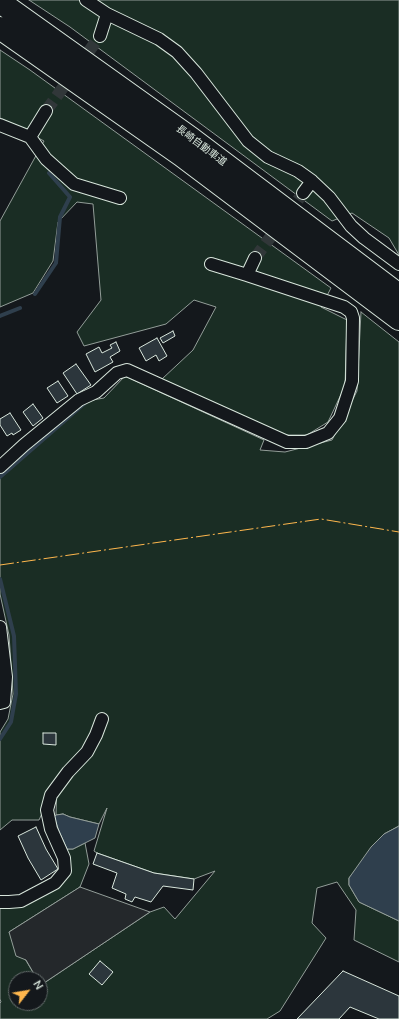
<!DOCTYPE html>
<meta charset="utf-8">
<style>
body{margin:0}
#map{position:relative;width:399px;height:1019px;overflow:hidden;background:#14181c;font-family:"Nunito Sans",sans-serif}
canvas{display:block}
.north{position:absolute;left:8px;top:971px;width:40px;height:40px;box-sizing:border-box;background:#14181c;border:1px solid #626a69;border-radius:50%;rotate:59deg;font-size:11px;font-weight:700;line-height:16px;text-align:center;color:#d8e6dc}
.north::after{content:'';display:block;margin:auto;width:14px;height:18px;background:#ffb74d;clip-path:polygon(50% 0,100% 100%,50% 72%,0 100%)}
</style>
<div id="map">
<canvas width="399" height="1019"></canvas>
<div class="north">N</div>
</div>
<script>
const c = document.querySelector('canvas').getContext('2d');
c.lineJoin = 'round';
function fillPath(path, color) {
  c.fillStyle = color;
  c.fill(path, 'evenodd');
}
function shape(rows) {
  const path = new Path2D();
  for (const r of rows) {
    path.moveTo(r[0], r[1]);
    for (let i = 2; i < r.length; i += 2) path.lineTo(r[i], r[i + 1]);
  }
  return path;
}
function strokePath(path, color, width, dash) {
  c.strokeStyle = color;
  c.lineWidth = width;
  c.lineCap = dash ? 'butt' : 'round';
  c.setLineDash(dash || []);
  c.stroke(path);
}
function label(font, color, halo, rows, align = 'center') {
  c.font = font + ' "Nunito Sans","Noto Sans JP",sans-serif';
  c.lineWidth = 3;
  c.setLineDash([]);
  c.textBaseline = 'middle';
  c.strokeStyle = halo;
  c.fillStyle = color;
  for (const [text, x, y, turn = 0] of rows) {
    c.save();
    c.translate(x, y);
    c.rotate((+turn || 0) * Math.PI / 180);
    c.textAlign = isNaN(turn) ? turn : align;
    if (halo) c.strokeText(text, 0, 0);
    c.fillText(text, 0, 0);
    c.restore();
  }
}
const green = shape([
 [29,0,399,0,399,255,389,238,352,213,332,221,70,27,29,0],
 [0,50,30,70,331,288,321,307,347,320,345,386,328,422,307,435,286,435,162,379,193,350,216,307,194,300,166,324,84,346,77,332,101,300,93,204,77,202,58,222,53,261,33,293,0,307,0,221,44,141,0,118,0,50],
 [361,312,399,342,399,826,384,834,349,878,349,885,359,902,399,921,399,962,354,940,356,910,337,882,317,888,312,923,326,938,280,1011,267,1019,0,1019,0,1003,1,1002,0,999,0,907,70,871,67,849,73,849,85,843,89,864,80,887,9,932,37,979,16,979,16,1003,40,1003,40,983,41,985,150,912,164,907,175,919,215,871,194,879,154,873,97,853,94,851,107,808,99,824,70,817,63,814,56,815,57,781,39,820,12,820,0,830,0,732,8,719,13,694,9,635,0,594,0,473,82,402,104,398,125,376,264,440,260,450,285,452,332,440,357,391,361,312]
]);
fillPath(green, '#1a2d24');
strokePath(green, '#939e99', 1);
const parking = shape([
 [80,887,150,912,41,985,40,979,37,979,26,960,16,956,9,932,80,887]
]);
fillPath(parking, '#24282b');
strokePath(parking, '#939e99', 1);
const water = shape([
 [63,814,70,817,99,824,95,838,73,849,67,849,59,831,54,817,56,815,63,814],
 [399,826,399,921,359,902,349,885,349,878,371,847,384,834,399,826]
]);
fillPath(water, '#2f3f4d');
strokePath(water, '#939e99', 1);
strokePath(shape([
 [35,294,56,263,60,217,70,197,49,173],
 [0,316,20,308],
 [0,477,85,403],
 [0,579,14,636,16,694,11,722,0,739]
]), '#2f3f4d', 4);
const building = shape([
 [173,331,175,336,163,343,160,338,173,331],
 [157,338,167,356,159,361,156,355,146,361,139,348,157,338],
 [116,342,120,351,110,357,113,362,95,372,86,354,99,347,102,353,112,348,110,345,116,342],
 [76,364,91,385,77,394,63,373,76,364],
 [58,381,68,396,57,403,47,388,58,381],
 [33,404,43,418,33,426,23,412,33,404],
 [10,413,21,430,13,435,12,433,7,436,0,425,0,419,10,413],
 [43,733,56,733,56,745,43,744,43,733],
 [36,827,46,849,58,869,41,880,28,858,18,836,36,827],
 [97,853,154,873,194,879,193,890,163,886,151,902,135,897,132,902,125,899,126,894,112,888,117,873,93,864,97,853],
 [100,961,113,972,102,985,89,974,100,961],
 [343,971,399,996,399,1019,379,1019,350,1007,339,1019,297,1019,343,971]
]);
fillPath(building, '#2c363c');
strokePath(building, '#d8e6dc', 1);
strokePath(shape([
 [46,111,100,36],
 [255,258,303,193]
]), '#313739', 12, [12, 6]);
const minor = shape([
 [86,0,107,14,159,39,177,52,196,73,248,141,268,157,298,171,312,181,329,197,351,226,364,238,399,264],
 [100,36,107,14],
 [0,125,30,137,46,111],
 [30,137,46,159,74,184,120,198],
 [303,193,312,181],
 [211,264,247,275],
 [0,467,24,445,79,400,96,392,117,373,127,370,287,442,306,442,328,433,340,418,352,381,353,318,351,312,344,307,247,275,255,258],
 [0,627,6,677,4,702,0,703],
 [0,902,9,902,21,901,55,883,65,871,64,858,51,829,47,810,51,795,68,772,87,752,96,735,102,719]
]);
const motorway = shape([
 [0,2,192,139,399,295],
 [0,28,181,155,399,319]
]);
strokePath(minor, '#d8e6dc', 14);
strokePath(motorway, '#d8e6dc', 24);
strokePath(minor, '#14181c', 12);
strokePath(motorway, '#14181c', 22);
strokePath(shape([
 [0,565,321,519,399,532]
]), '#ffb74d', 1, [14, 3, 2, 3]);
label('10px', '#d8e6dc', '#14181c', [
 ["長崎自動車道",201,146,37]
]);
</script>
